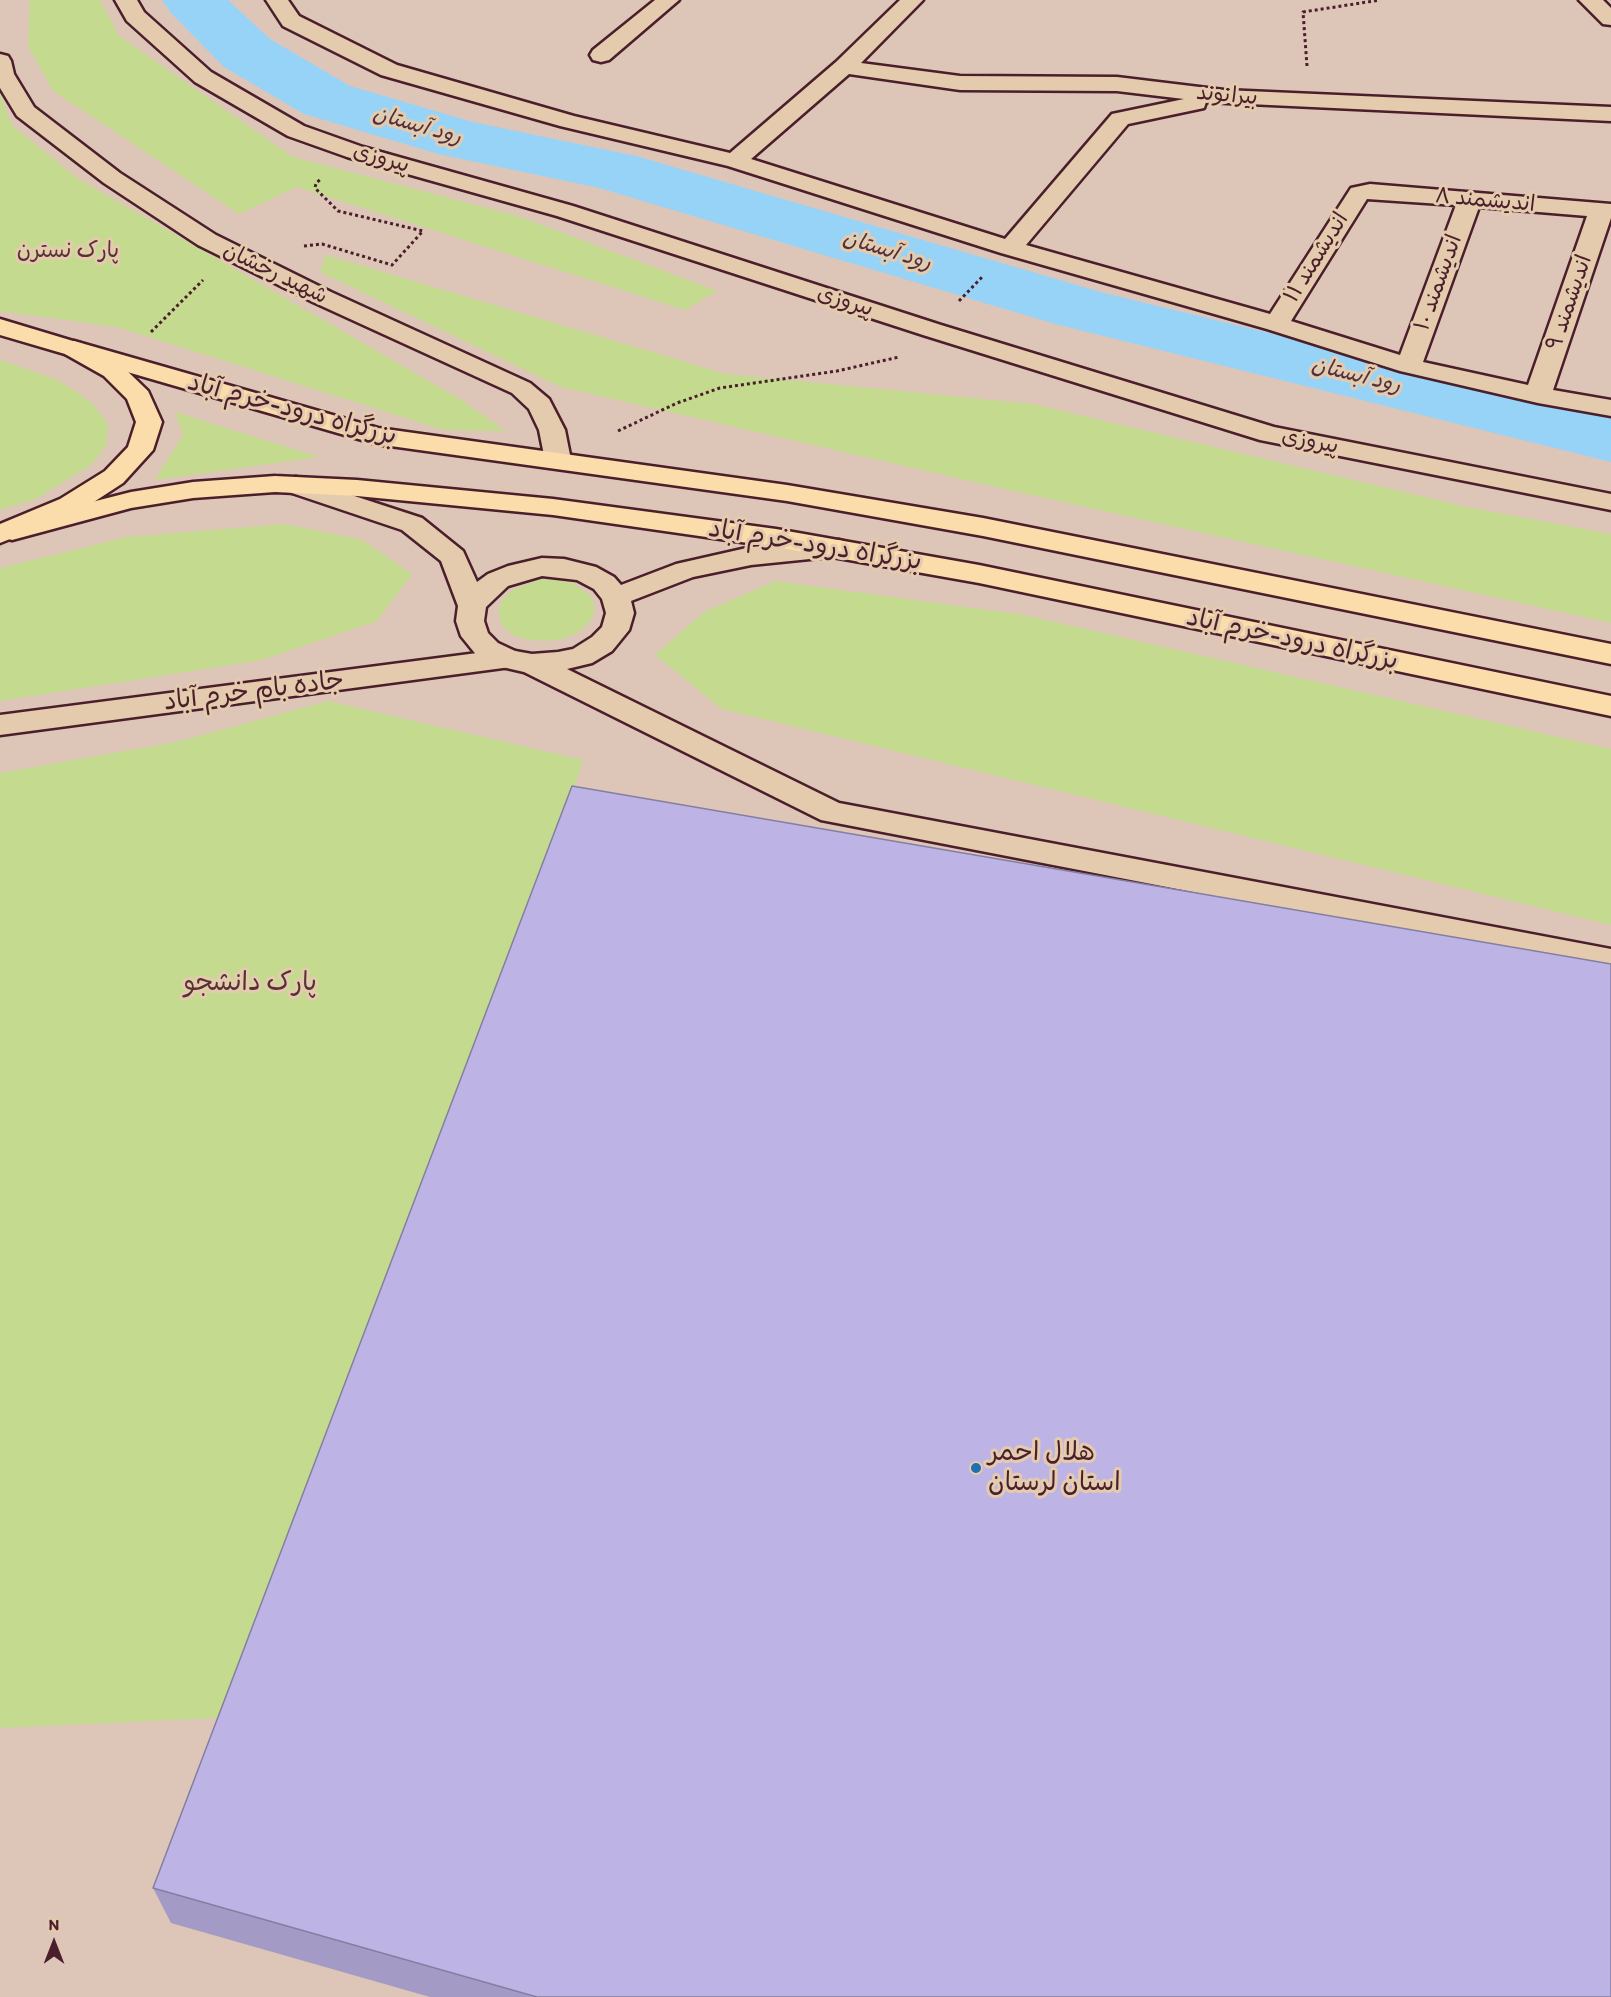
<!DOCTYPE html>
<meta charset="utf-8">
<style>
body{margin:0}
#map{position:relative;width:1611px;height:1997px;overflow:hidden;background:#ddc6b8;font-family:Itim,sans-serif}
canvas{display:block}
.north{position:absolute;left:24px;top:1913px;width:60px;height:60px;-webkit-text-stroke:4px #e5cbad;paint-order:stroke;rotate:0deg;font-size:16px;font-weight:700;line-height:24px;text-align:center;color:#4a1f2b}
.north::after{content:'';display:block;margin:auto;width:21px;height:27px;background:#4a1f2b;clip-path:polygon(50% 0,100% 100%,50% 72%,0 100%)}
</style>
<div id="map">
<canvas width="1611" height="1997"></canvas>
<div class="north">N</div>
</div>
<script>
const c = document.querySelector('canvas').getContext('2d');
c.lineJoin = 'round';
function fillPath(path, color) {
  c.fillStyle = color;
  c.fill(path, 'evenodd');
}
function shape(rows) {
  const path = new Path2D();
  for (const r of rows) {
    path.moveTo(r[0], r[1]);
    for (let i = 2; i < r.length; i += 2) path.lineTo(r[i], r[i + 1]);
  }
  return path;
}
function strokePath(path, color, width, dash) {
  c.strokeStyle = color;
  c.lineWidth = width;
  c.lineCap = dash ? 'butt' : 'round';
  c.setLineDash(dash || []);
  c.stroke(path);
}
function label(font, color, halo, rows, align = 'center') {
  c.font = font + ' Itim,"Playpen Sans Arabic",sans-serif';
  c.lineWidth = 6;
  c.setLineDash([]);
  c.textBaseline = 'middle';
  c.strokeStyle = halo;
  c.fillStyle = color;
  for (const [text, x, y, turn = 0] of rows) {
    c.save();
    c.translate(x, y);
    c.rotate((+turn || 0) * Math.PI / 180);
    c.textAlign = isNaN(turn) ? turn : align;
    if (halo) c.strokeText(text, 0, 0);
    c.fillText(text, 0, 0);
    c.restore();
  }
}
fillPath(shape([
 [30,0,100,0,119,36,293,157,518,216,717,291,685,310,297,187,239,214,53,91,28,46],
 [0,94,12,125,77,178,460,399,506,431,444,430,117,327,0,311],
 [326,255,726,374,1033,404,1467,507,1611,534,1611,623,1009,490,561,387,320,272],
 [0,360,55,379,74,390,93,404,108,424,106,446,91,465,36,499,0,510],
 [175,412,319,457,155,480,183,435],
 [285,524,362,540,412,574,377,621,262,660,0,701,0,568,127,537],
 [542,579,571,582,590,595,594,604,594,613,588,624,577,633,563,639,547,641,530,640,515,636,504,628,499,618,499,607,504,597,514,589],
 [775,581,1024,615,1611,749,1611,925,722,709,655,655,704,612],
 [328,701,583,760,284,1715,0,1728,0,773,176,742]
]), '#c4da8f');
fillPath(shape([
 [162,0,228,0,270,39,350,86,473,122,636,156,1104,293,1611,416,1611,462,1055,324,599,188,438,154,304,114,224,67,171,13,162,0]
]), '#97d3f7');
const street = shape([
 [115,0,137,0,144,12,211,72,304,126,363,147,573,206,941,325,1274,427,1611,494,1611,510,1260,440,923,335,557,216,347,157,288,136,195,82,127,21,115,0],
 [266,0,288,0,299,16,397,65,574,116,730,153,836,62,900,0,923,0,861,63,960,76,1117,77,1224,90,1611,107,1611,121,1206,102,1204,108,1128,124,1026,245,1270,314,1351,188,1370,184,1611,204,1611,218,1553,390,1611,400,1611,416,1538,403,1400,371,1267,329,1001,253,728,166,560,126,381,75,283,26,266,0],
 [849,74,960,90,1117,91,1184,99,1112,114,1005,239,751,159,849,74],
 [1367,199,1456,205,1400,355,1291,321,1367,199],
 [1479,207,1587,216,1528,385,1423,362,1479,207],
 [655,0,679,0,609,60,601,62,593,60,590,55,593,50,655,0],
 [508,649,518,652,523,659,518,666,0,735,0,715,508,649]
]);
const secondary = shape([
 [1579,0,1603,0,1611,8,1611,25,1603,24,1579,0],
 [0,54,8,56,11,61,14,74,34,107,120,173,216,235,331,292,530,383,549,399,565,430,571,460,567,466,558,468,549,466,545,460,539,430,529,409,512,393,313,302,198,245,104,183,17,116,0,88,0,54],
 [296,477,422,518,463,551,477,582,488,574,508,566,542,558,564,559,596,567,614,577,621,585,676,564,751,547,839,540,849,543,853,549,849,555,751,565,693,577,631,601,634,613,629,630,612,651,592,663,567,669,839,803,1611,949,1611,973,821,820,524,672,498,666,478,657,461,636,456,621,458,606,441,561,402,530,286,491,283,485,286,479,296,477],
 [542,576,577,580,594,589,602,599,606,613,602,627,592,637,573,649,558,652,532,654,515,651,498,643,488,633,484,621,486,607,508,586,542,576]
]);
const primary = shape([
 [0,319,83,344,122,366,148,391,162,422,153,450,123,483,80,511,0,543,0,524,60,499,105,471,128,447,136,422,127,399,104,376,65,354,0,335,0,319]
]);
const highway = shape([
 [74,341,378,428,787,485,983,518,1611,644,1611,664,983,536,787,501,376,444,65,354,61,349,65,344,74,341],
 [275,476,357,480,553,499,776,529,979,565,1611,696,1611,716,979,583,776,547,553,515,357,496,275,492,193,498,131,508,12,540,2,537,0,534,2,525,131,492,193,482,275,476]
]);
strokePath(street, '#4a1f2b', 5);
strokePath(secondary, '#4a1f2b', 5);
strokePath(primary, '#4a1f2b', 5);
strokePath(highway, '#4a1f2b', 5);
strokePath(shape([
 [1307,66,1303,12,1380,0],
 [304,246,322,244,392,265,423,231,338,211,315,188,316,183,321,179],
 [959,301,983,276],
 [151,332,203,280],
 [618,431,677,403,720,388,837,371,899,357]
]), '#4a1f2b', 3, [3, 3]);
fillPath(street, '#e5cbad');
fillPath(secondary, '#e5cbad');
fillPath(primary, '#faddab');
fillPath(highway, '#faddab');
fillPath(shape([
 [153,1888,1611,1997,430,1997,171,1923]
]), '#a39bc5');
const building = shape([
 [572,786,1611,964,1611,1997,537,1997,153,1888,572,786]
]);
fillPath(building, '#bdb4e5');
strokePath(building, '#847ea0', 1.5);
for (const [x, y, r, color] of [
 [976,1468,6,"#1f6fb2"]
]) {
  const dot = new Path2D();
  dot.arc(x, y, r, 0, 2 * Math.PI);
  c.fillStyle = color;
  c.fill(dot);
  strokePath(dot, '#e5cbad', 2);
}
label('22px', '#4a1f2b', '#e5cbad', [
 ["بیرانوند",1227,96,5],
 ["پیروزی",381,159,16],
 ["اندیشمند ۸",1485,201,5],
 ["اندیشمند ۱۱",1317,258,-58],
 ["شهید رخشان",275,274,26],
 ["اندیشمند ۱۰",1439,283,-70],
 ["پیروزی",845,302,18],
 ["اندیشمند ۹",1570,303,-71],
 ["پیروزی",1310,442,11]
]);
label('italic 22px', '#52313f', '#e5cbad', [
 ["رود آبستان",417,126,16],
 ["رود آبستان",887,251,17],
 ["رود آبستان",1356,376,14]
]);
label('22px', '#563235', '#e5cbad', [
 ["پارک نسترن",68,251]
]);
label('26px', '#4a1f2b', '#e5cbad', [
 ["بزرگراه درود-خرم آباد",292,410,15],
 ["بزرگراه درود-خرم آباد",815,546,9],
 ["بزرگراه درود-خرم آباد",1292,640,12],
 ["جاده بام خرم آباد",254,692,-7]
]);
label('26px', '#563235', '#e5cbad', [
 ["پارک دانشجو",250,983]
]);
label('26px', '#4a1f2b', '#e5cbad', [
 ["هلال احمر",988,1453],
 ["استان لرستان",988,1483]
], 'left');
</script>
